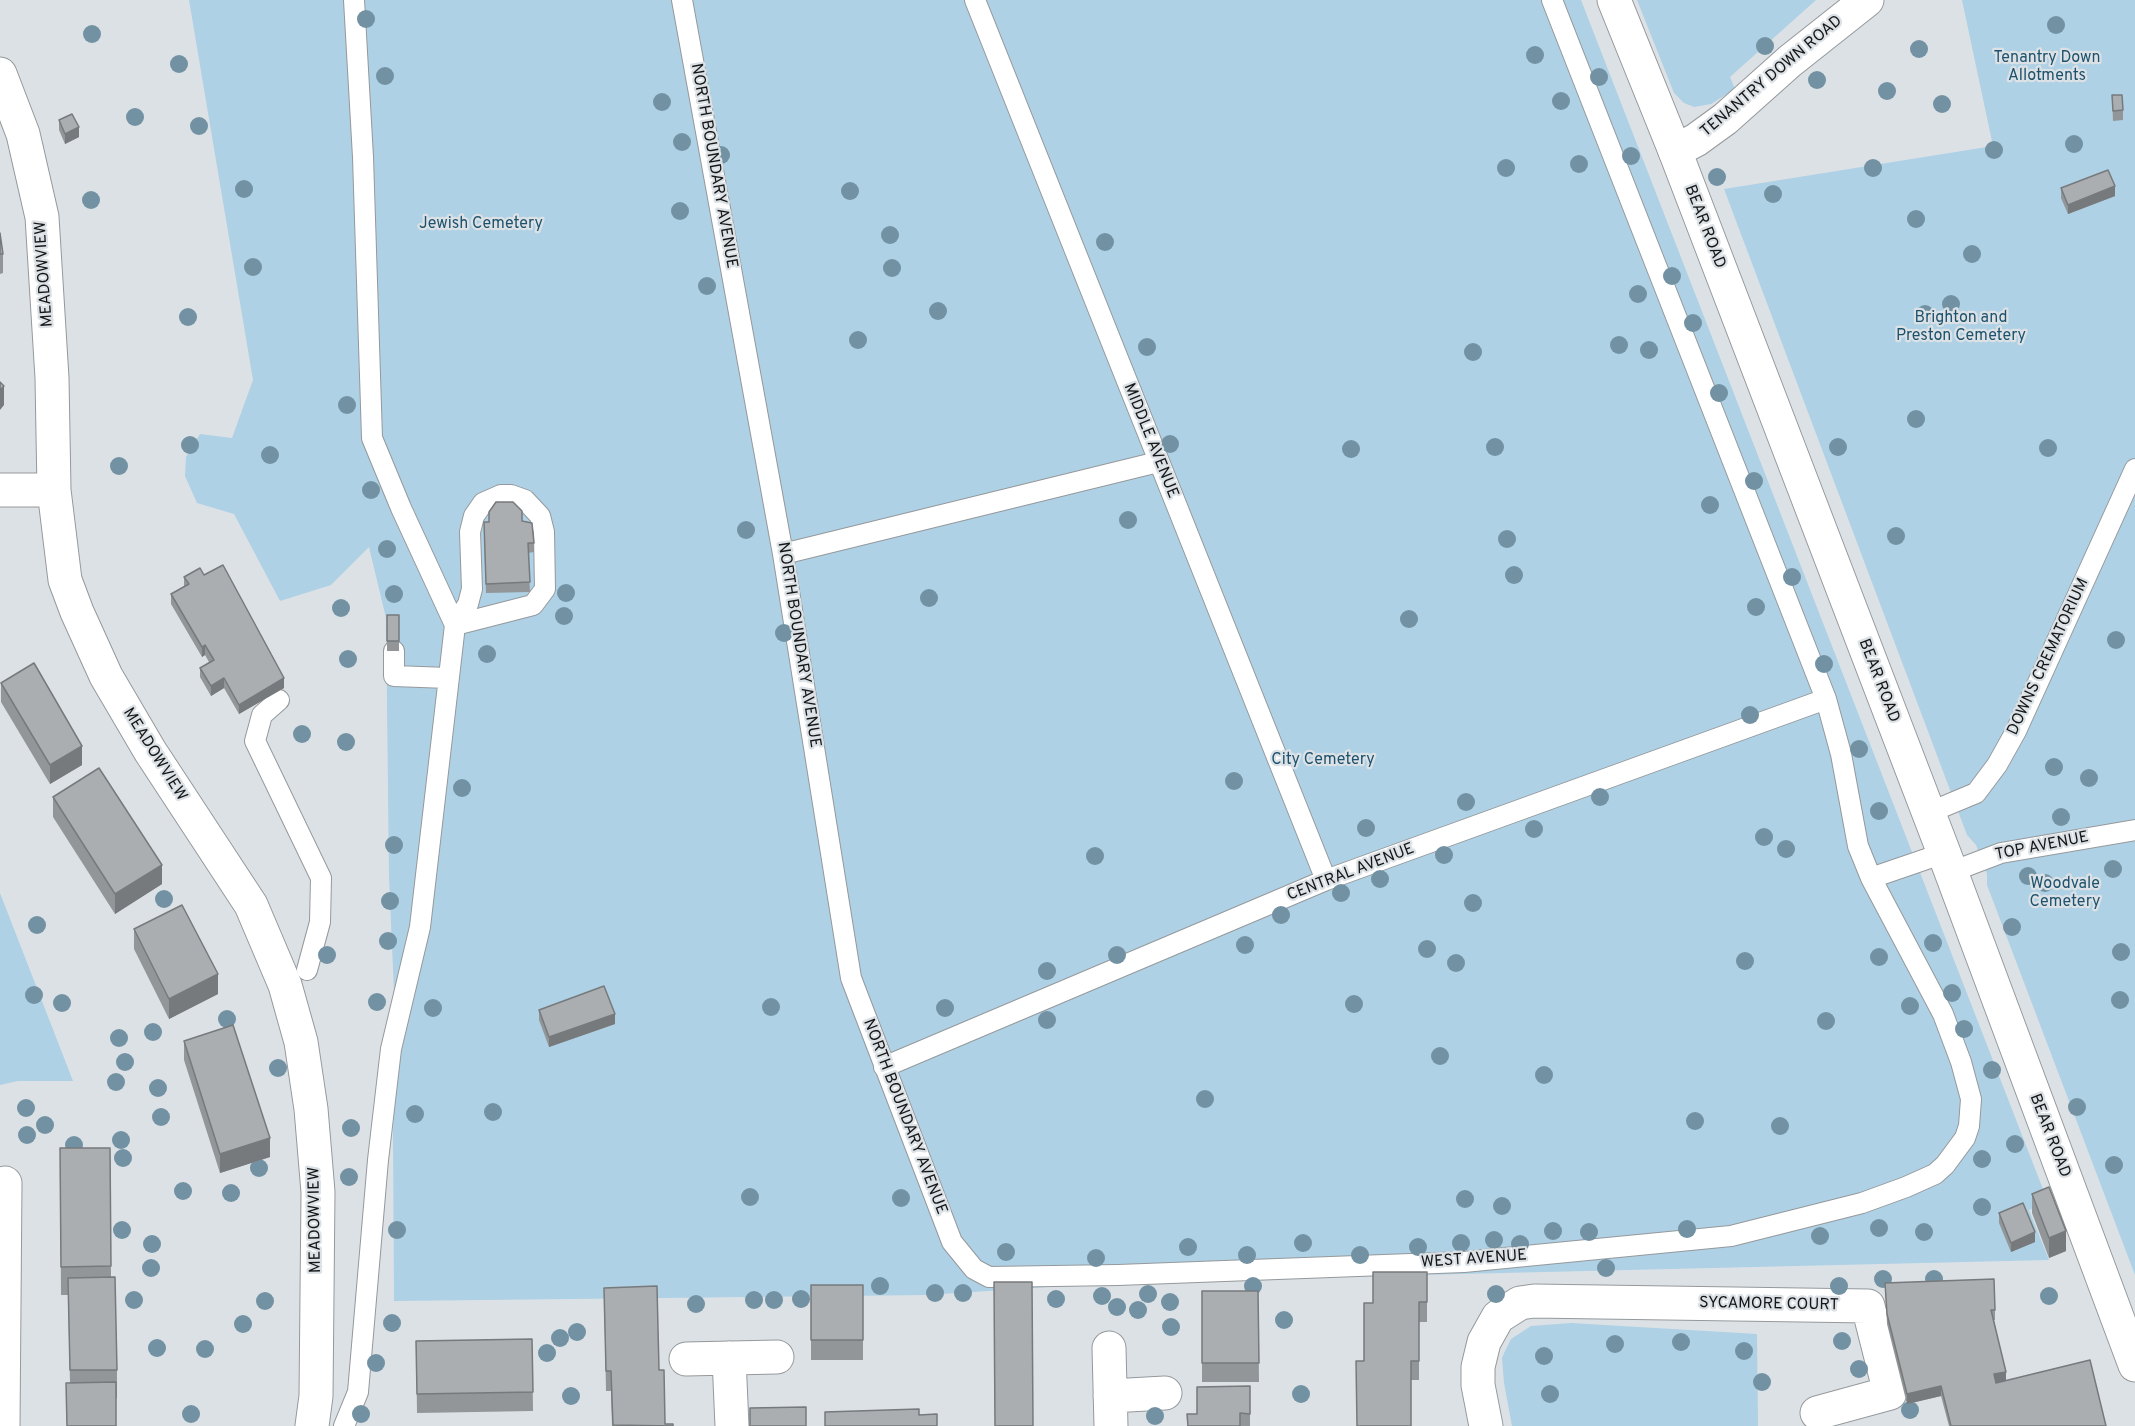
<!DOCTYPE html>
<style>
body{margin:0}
canvas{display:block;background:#dce1e5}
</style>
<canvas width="2135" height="1426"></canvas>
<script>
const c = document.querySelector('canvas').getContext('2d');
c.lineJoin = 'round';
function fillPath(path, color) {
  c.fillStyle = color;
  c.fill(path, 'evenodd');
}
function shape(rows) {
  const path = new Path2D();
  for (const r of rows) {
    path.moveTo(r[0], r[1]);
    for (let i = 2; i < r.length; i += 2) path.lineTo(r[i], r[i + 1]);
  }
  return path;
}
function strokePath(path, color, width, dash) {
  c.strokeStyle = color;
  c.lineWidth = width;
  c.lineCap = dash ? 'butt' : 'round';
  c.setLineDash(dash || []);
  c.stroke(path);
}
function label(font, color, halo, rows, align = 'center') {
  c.font = font + ' Overpass,sans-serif';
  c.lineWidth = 4.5;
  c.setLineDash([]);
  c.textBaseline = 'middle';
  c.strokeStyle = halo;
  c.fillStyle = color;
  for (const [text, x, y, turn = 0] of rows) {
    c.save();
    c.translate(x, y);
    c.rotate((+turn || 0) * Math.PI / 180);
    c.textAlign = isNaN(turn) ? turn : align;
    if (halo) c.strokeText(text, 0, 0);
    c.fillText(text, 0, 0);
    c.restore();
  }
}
fillPath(shape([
 [189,0,1581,0,2048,1202,2029,1210,2049,1260,1124,1282,927,1295,394,1301,393,1132,396,1039,389,876,386,618,369,547,331,585,280,601,234,514,197,503,185,476,186,457,200,434,232,438,253,380],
 [1637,0,1816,0,1730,77,1735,89,1711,104,1694,107,1684,103,1674,93],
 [1962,0,2135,0,2135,1275,1987,885,1987,874,1976,845,1967,835,1724,189,1993,146],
 [0,893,73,1081,18,1081,0,1085],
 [1571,1323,1757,1334,1758,1426,1512,1426,1504,1383,1502,1358,1505,1351,1511,1339,1531,1326]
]), '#aed1e5');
const lane = shape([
 [682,0,783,554,851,978,952,1242,974,1269,989,1277,1118,1275,1464,1262,1731,1236,1862,1203,1906,1187,1935,1174,1945,1165,1965,1138,1969,1126,1971,1099,1961,1062,1943,1014,1871,878,1858,846,1841,754,1826,699,1552,0],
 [975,0,1326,880],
 [501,495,511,495,525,500,540,516,544,532,545,589,533,605,455,625,468,604,472,589,470,532,474,516,483,503,501,495],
 [783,554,1158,462],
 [394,651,394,676,448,678],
 [279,700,262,715,255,741,321,878,320,922,307,970],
 [1928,813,1976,793,1997,765,2016,731,2135,469],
 [1951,872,2001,853,2135,830],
 [1871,878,1944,853],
 [884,1067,1326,880,1826,699],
 [344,1426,358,1392,378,1160,391,1049,420,927,455,625,401,508,372,438,363,157,354,0]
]);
const street = shape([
 [0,74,23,134,42,217,52,378,54,490,65,580,77,612,106,676,150,751,251,905,285,985,301,1042,311,1109,318,1192,316,1396,312,1426],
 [1675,151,1696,140,1725,119,1790,61,1867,0],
 [0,490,54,490],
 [1109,1348,1111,1426],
 [729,1358,732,1426],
 [686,1359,777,1357],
 [1110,1396,1165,1393],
 [3,1426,5,1183],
 [1486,1426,1478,1385,1478,1367,1484,1342,1498,1317,1520,1303,1534,1301,1868,1306,1890,1393,1817,1413]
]);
const secondary = shape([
 [1614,0,1675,151,1944,853,2135,1365]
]);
strokePath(lane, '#95999c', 22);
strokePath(street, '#95999c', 35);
strokePath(secondary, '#95999c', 35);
strokePath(lane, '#fff', 20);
strokePath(street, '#fff', 33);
strokePath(secondary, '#fff', 33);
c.fillStyle = '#7292a3';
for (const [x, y] of [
 [366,19],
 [2056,25],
 [92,34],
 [1765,46],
 [1919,49],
 [1535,55],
 [179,64],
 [385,76],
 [1599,77],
 [1817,80],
 [1887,91],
 [1561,101],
 [662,102],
 [1942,104],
 [135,117],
 [199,126],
 [682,142],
 [2074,144],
 [1994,150],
 [721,155],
 [1631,156],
 [1579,164],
 [1506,168],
 [1873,168],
 [1717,177],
 [244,189],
 [850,191],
 [1773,194],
 [91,200],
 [680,211],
 [1916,219],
 [890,235],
 [1105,242],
 [1972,254],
 [253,267],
 [892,268],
 [1672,276],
 [707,286],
 [1638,294],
 [1951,304],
 [938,311],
 [1925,314],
 [188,317],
 [1693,323],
 [858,340],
 [1619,345],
 [1147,347],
 [1649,350],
 [1473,352],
 [1719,393],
 [347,405],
 [1916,419],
 [1170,444],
 [190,445],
 [1495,447],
 [1838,447],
 [2048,448],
 [1351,449],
 [270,455],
 [119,466],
 [1754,481],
 [371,490],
 [1710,505],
 [1128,520],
 [746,530],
 [1896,536],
 [1507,539],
 [387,549],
 [1514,575],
 [1792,577],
 [566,593],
 [394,594],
 [929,598],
 [1756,607],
 [341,608],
 [564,616],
 [1409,619],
 [784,633],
 [2116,640],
 [487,654],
 [348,659],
 [1824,664],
 [1750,715],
 [302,734],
 [346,742],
 [1859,749],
 [2054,767],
 [2089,778],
 [1234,781],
 [462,788],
 [1600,797],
 [1466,802],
 [1879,811],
 [2061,817],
 [1366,828],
 [1534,829],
 [1764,837],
 [394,845],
 [1786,849],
 [1444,855],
 [1095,856],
 [2113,869],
 [2028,876],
 [1380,879],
 [2045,883],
 [1341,893],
 [164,899],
 [390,901],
 [1473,903],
 [1281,915],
 [37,925],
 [2012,927],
 [388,941],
 [1933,943],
 [1245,945],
 [1427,949],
 [2121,952],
 [327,955],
 [1117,955],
 [1879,957],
 [1745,961],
 [1456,963],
 [1047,971],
 [1952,993],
 [34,995],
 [2120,1000],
 [377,1002],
 [62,1003],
 [1354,1004],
 [1910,1006],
 [771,1007],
 [433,1008],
 [945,1008],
 [227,1019],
 [1047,1020],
 [1826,1021],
 [1964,1029],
 [153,1032],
 [119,1038],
 [1440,1056],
 [125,1062],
 [278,1068],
 [1992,1070],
 [1544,1075],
 [116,1082],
 [158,1088],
 [1205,1099],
 [2077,1107],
 [26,1108],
 [493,1112],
 [415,1114],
 [161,1117],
 [1695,1121],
 [45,1125],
 [1780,1126],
 [351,1128],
 [27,1135],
 [121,1140],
 [2015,1144],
 [74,1145],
 [123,1158],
 [1982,1159],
 [2114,1165],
 [259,1168],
 [349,1177],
 [183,1191],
 [231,1193],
 [750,1197],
 [901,1198],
 [1465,1199],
 [1502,1206],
 [1982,1207],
 [1879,1228],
 [1687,1229],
 [122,1230],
 [397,1230],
 [1553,1231],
 [1589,1232],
 [1924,1232],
 [1820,1236],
 [1494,1240],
 [1303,1243],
 [1461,1243],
 [152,1244],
 [1520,1244],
 [1188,1247],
 [1418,1247],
 [1006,1252],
 [1247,1255],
 [1360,1255],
 [1096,1258],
 [151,1268],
 [1606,1268],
 [1883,1279],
 [1934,1279],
 [880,1286],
 [1253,1286],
 [1839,1286],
 [935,1293],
 [963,1293],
 [1148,1294],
 [1496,1294],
 [1102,1296],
 [2049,1296],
 [801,1299],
 [1056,1299],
 [134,1300],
 [754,1300],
 [774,1300],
 [265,1301],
 [1170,1302],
 [696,1304],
 [1117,1307],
 [1138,1310],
 [1284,1320],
 [392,1323],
 [243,1324],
 [1171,1327],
 [577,1332],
 [560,1338],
 [1842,1341],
 [1681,1342],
 [1615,1344],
 [157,1348],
 [205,1349],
 [1744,1351],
 [547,1353],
 [1544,1356],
 [376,1363],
 [1859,1369],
 [1762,1382],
 [1301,1394],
 [1550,1394],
 [571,1396],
 [1910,1410],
 [191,1414],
 [361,1414],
 [1155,1416]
]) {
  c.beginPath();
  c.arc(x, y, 9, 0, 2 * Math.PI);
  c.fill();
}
fillPath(shape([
 [2112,95,2123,110,2123,120,2113,121],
 [59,120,79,137,65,144,59,130],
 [2061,188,2115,196,2068,214,2061,198],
 [0,233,3,254,3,273,0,274],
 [522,521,534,543,534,552,528,553,530,592,486,593,484,532],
 [204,575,284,688,239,714,224,688,211,696,200,677,200,668,209,662,205,655,202,657,171,604,171,594,184,586,184,577],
 [387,615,399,615,399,651,387,651],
 [1,683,82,765,50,784,1,702],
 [53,797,162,884,115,914,53,817],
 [134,929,218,994,169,1019,134,949],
 [539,1010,615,1024,549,1047,539,1020],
 [184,1041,270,1157,220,1173,184,1060],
 [60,1148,110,1148,111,1277,117,1370,117,1398,116,1398,116,1426,67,1426,66,1383,70,1383,68,1295,61,1295],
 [2032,1194,2066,1251,2049,1258,2032,1213],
 [1999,1213,2035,1242,2011,1252,1999,1223],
 [1427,1272,1427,1322,1419,1322,1419,1380,1411,1380,1364,1361,1373,1303],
 [1885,1283,1995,1310,1995,1320,1994,1320,2006,1380,2106,1426,1949,1426,1941,1396,1907,1404,1887,1324],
 [811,1285,863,1285,863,1360,811,1360],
 [604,1288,659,1370,665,1424,673,1426,612,1426,611,1391,606,1391],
 [1202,1291,1258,1291,1259,1382,1202,1382],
 [532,1339,533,1411,417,1413,416,1341],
 [1250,1386,1250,1426,1187,1426,1197,1414]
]), '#929698');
fillPath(shape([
 [79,127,79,137,65,144,65,134],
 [2115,186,2115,196,2068,214,2068,205],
 [4,386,4,405,0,410,0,390],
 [205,645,205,655,202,657,202,647],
 [224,678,224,688,211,696,211,686],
 [284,678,284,688,239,714,239,705],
 [82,746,82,765,50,784,50,765],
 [162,865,162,884,115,914,115,894],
 [218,974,218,994,169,1019,169,999],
 [615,1014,615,1024,549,1047,549,1037],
 [270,1138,270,1157,220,1173,220,1154],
 [2066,1231,2066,1251,2049,1258,2049,1238],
 [2035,1232,2035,1242,2011,1252,2011,1243],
 [2006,1372,2006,1381,1994,1384,1994,1374],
 [1941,1386,1941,1396,1907,1404,1907,1394]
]), '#777a7c');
const building = shape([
 [2112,95,2122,95,2123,110,2113,111,2112,95],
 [72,114,79,127,65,134,59,120,72,114],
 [2108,170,2115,186,2068,205,2061,188,2108,170],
 [0,233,3,254,0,254,0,233],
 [0,382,4,386,0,390,0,382],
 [496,502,513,502,522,511,522,521,532,523,534,543,528,543,530,582,486,584,484,522,489,522,489,512,496,502],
 [223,565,284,678,239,705,224,678,211,686,200,668,214,660,205,645,202,647,171,594,189,584,184,577,200,568,204,575,223,565],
 [387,615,399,615,399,641,387,641,387,615],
 [34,663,82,746,50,765,1,683,34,663],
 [99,768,162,865,115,894,53,797,99,768],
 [182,905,218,974,169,999,134,929,182,905],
 [604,986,615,1014,549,1037,539,1010,604,986],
 [233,1025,270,1138,220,1154,184,1041,233,1025],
 [60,1148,110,1148,111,1266,61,1267,60,1148],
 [2049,1187,2066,1231,2049,1238,2032,1194,2049,1187],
 [2023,1203,2035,1232,2011,1243,1999,1213,2023,1203],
 [1373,1272,1427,1272,1427,1302,1419,1302,1419,1361,1411,1361,1411,1426,1357,1426,1356,1361,1364,1361,1364,1303,1373,1303,1373,1272],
 [115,1277,117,1370,70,1370,68,1278,115,1277],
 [1994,1279,1995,1310,1991,1310,2006,1372,1994,1374,1996,1383,2090,1360,2106,1426,1951,1426,1941,1386,1907,1394,1887,1314,1885,1283,1994,1279],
 [994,1282,1032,1282,1033,1426,995,1426,994,1282],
 [811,1285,863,1285,863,1340,811,1340,811,1285],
 [657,1286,659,1370,664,1370,665,1424,673,1424,673,1426,613,1425,611,1371,606,1371,604,1288,657,1286],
 [1202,1291,1258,1291,1259,1363,1202,1363,1202,1291],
 [532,1339,533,1392,417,1394,416,1341,532,1339],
 [116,1382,116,1426,67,1426,66,1383,116,1382],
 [1250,1386,1250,1414,1240,1413,1240,1426,1188,1426,1187,1414,1197,1414,1197,1387,1250,1386],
 [806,1407,806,1426,750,1426,750,1408,806,1407],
 [919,1409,919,1415,937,1414,937,1426,825,1426,825,1412,919,1409]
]);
fillPath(building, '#aaaeb1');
strokePath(building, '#777a7c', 1.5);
label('16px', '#1c526d', '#dce1e5', [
 ["Tenantry Down",2047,59],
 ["Allotments",2047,77],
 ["Jewish Cemetery",481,225],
 ["Brighton and",1961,319],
 ["Preston Cemetery",1961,337],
 ["City Cemetery",1323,761],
 ["Woodvale",2065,885],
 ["Cemetery",2065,903]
]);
label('16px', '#141617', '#dce1e5', [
 ["TENANTRY DOWN ROAD",1772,77,-40],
 ["NORTH BOUNDARY AVENUE",713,166,80],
 ["BEAR ROAD",1704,227,69],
 ["MEADOWVIEW",45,274,-94],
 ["MIDDLE AVENUE",1150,441,68],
 ["NORTH BOUNDARY AVENUE",798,645,81],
 ["DOWNS CREMATORIUM",2049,657,-65],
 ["BEAR ROAD",1878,681,69],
 ["MEADOWVIEW",154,755,58],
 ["TOP AVENUE",2042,847,-11],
 ["CENTRAL AVENUE",1351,873,-21],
 ["NORTH BOUNDARY AVENUE",904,1117,69],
 ["BEAR ROAD",2049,1136,69],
 ["MEADOWVIEW",316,1220,-91],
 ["WEST AVENUE",1474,1260,-4],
 ["SYCAMORE COURT",1769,1305,1]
]);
</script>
